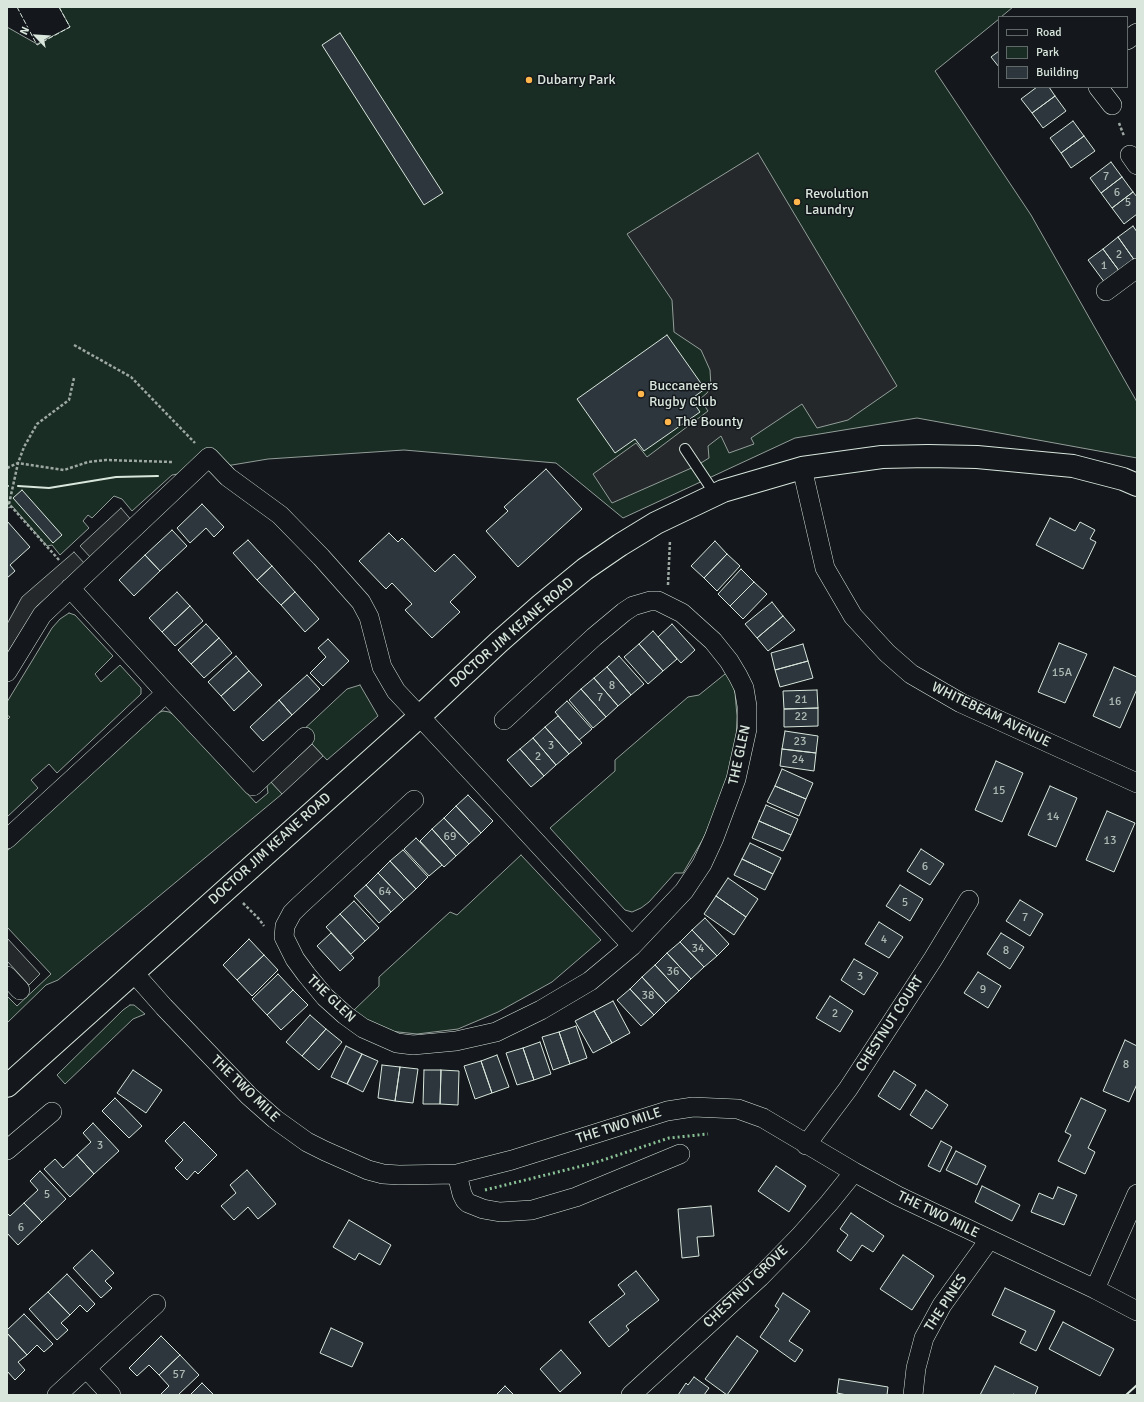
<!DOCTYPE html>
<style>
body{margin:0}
#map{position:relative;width:1144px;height:1402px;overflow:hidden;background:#14181c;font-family:Signika,sans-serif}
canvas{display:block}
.frame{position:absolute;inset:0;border:8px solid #d8e6dc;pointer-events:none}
.legend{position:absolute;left:998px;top:16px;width:130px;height:72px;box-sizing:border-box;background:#14181c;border:1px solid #626a69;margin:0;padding:5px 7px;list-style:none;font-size:12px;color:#d8e6dc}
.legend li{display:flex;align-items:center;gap:8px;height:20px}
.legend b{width:20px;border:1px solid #626a69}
.north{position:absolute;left:16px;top:16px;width:40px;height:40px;-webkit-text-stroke:3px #14181c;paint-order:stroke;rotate:295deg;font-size:11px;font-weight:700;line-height:16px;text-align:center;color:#d8e6dc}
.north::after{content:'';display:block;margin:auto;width:14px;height:18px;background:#d8e6dc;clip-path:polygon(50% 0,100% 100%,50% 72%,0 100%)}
</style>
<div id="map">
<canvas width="1144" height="1402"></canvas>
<div class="frame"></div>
<ul class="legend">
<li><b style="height:5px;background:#14181c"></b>Road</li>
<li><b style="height:11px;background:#1a2d24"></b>Park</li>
<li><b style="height:11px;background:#2c363c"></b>Building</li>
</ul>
<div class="north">N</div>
</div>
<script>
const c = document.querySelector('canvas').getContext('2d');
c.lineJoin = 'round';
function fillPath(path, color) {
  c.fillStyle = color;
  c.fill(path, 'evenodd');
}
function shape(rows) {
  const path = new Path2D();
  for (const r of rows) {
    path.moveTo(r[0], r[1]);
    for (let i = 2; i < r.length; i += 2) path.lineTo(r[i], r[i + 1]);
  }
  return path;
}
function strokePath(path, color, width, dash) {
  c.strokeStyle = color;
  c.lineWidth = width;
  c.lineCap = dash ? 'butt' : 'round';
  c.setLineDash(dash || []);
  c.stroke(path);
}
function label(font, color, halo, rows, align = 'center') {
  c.font = font + ' Signika,sans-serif';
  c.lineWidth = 3;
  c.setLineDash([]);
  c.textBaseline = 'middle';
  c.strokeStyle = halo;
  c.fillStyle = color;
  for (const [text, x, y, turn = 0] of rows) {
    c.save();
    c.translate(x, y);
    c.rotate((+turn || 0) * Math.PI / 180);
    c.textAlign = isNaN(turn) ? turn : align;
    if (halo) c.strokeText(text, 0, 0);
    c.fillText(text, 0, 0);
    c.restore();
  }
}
const green = shape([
 [59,7,1013,7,1001,17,999,17,999,19,935,71,1031,215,1137,402,1137,458,917,418,795,438,623,518,556,463,404,450,268,459,172,475,132,511,122,499,114,496,92,518,88,515,83,521,89,528,60,555,52,545,47,546,13,507,7,508,7,27,37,44,70,27,59,7],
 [69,613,75,615,113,656,95,674,101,682,120,665,141,688,141,694,57,773,49,764,31,780,38,788,7,817,7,720,10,717,7,715,7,702,52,628,60,619,69,613],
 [730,670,735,693,737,716,736,743,733,760,713,817,703,839,683,873,675,873,649,902,641,908,632,912,625,910,550,828,615,771,615,760,688,697,699,695,730,670],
 [360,685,378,716,327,760,301,732,347,689,360,685],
 [163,711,169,712,176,716,256,803,268,793,267,786,271,782,282,794,58,980,46,985,7,1023,7,996,17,1006,51,974,7,927,7,851,158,713,163,711],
 [521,855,601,940,552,982,498,1012,458,1029,417,1034,389,1031,370,1022,353,1011,379,986,379,977,450,912,457,915,521,855],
 [130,1005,134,1005,145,1014,133,1019,65,1084,57,1075,123,1010,130,1005]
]);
fillPath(green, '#1a2d24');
strokePath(green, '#939e99', 1);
const parking = shape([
 [758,153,897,386,848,420,817,428,802,404,751,438,754,444,729,453,721,436,708,446,709,458,696,466,612,503,593,474,636,443,647,457,708,411,700,399,707,393,711,387,710,370,701,350,674,332,672,300,627,234,758,153],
 [121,508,132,521,91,558,80,546,121,508],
 [74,552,85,564,37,606,7,654,7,624,22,597,74,552],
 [312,744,323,756,282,794,271,782,312,744],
 [7,938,40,974,29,985,7,961,7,938]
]);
fillPath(parking, '#24282b');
strokePath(parking, '#939e99', 1);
const building = shape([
 [340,33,443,193,424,205,322,45,340,33],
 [999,51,999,67,991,57,999,51],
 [1037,87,1049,87,1055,96,1032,113,1021,99,1037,87],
 [1055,96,1066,111,1043,128,1032,113,1055,96],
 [1073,121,1084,136,1061,153,1050,138,1073,121],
 [1084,136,1095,151,1071,168,1061,153,1084,136],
 [1111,162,1122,177,1101,193,1090,178,1111,162],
 [1122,177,1133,192,1112,208,1101,193,1122,177],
 [1133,192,1137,197,1137,214,1124,224,1112,208,1133,192],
 [1133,226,1137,232,1137,260,1135,261,1118,237,1133,226],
 [1118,237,1135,261,1120,272,1103,249,1118,237],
 [1103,249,1120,272,1105,283,1088,260,1103,249],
 [667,335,705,389,691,399,700,412,644,451,635,439,615,453,577,399,667,335],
 [546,469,582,509,518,567,486,531,508,511,504,507,546,469],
 [22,490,62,535,53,543,13,498,22,490],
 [202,504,224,527,214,537,206,528,190,543,177,528,202,504],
 [1050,518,1075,531,1080,522,1095,530,1090,539,1096,542,1083,569,1036,545,1050,518],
 [7,521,30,547,10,565,15,571,7,578,7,521],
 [172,530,187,546,160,571,145,555,172,530],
 [389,533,398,542,402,538,435,572,454,554,476,577,450,602,460,612,432,638,405,610,412,604,392,583,386,589,359,561,389,533],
 [248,540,272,566,257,580,233,553,248,540],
 [715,541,727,554,704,578,691,566,715,541],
 [727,554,740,566,717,591,704,578,727,554],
 [145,555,160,571,134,596,119,580,145,555],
 [272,566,295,592,281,605,257,580,272,566],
 [741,569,754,582,730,606,718,594,741,569],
 [754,582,767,594,743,619,730,606,754,582],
 [177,592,190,606,162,632,149,618,177,592],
 [295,592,319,619,305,632,281,605,295,592],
 [772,602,783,616,757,638,745,624,772,602],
 [190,606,203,621,175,646,162,632,190,606],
 [783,616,795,630,768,651,757,638,783,616],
 [206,624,219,638,191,664,178,650,206,624],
 [672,624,695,650,681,663,658,637,672,624],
 [653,631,677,659,663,671,639,644,653,631],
 [219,638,232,653,204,678,191,664,219,638],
 [328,639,349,661,323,686,310,673,326,657,318,648,328,639],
 [1059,643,1087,654,1065,703,1038,692,1059,643],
 [639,644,663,671,648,684,624,657,639,644],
 [803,644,808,661,775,670,771,653,803,644],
 [236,656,249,671,221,696,208,682,236,656],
 [619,656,644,684,631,695,607,667,619,656],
 [808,661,813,678,780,687,775,670,808,661],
 [607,667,631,695,618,706,594,678,607,667],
 [1114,667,1137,677,1137,689,1120,728,1093,716,1114,667],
 [249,671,262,685,234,711,221,696,249,671],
 [307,675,320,689,292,715,279,700,307,675],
 [594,678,618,706,606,717,581,689,594,678],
 [581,689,606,717,593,728,569,700,581,689],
 [817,690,818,708,784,709,783,691,817,690],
 [279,700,292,715,263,741,250,727,279,700],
 [567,701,592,729,579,740,555,712,567,701],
 [818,708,818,726,784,727,784,709,818,708],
 [558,716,582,743,569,754,545,727,558,716],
 [545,727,569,754,556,765,533,738,545,727],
 [785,731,818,736,816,753,782,749,785,731],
 [533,738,556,765,544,776,520,749,533,738],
 [520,749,544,776,531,787,507,760,520,749],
 [782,749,816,753,814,771,780,766,782,749],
 [996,761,1023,773,1002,822,975,810,996,761],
 [782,769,813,783,806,799,775,786,782,769],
 [775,786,806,799,799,816,767,802,775,786],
 [1050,786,1077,798,1056,847,1028,835,1050,786],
 [468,795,493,821,481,833,456,806,468,795],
 [766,805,798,819,791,835,759,821,766,805],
 [456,806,481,833,469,844,444,818,456,806],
 [1107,811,1135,823,1114,872,1086,860,1107,811],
 [444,818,469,844,456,856,432,829,444,818],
 [759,821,791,835,783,851,752,838,759,821],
 [432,829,456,856,444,867,420,841,432,829],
 [416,838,442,865,429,876,404,849,416,838],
 [750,843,781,858,773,874,742,859,750,843],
 [921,849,944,864,930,885,907,871,921,849],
 [403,850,428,877,416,889,390,861,403,850],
 [742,859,773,874,765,890,734,875,742,859],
 [390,861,416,889,404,900,378,873,390,861],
 [378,873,404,900,391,912,366,885,378,873],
 [728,878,758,899,746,917,716,896,728,878],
 [366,885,391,912,379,923,354,896,366,885],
 [900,885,923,899,910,921,886,906,900,885],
 [716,896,746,917,734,935,704,914,716,896],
 [1020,900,1043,914,1030,936,1006,921,1020,900],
 [354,901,379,928,365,941,340,914,354,901],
 [340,914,365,941,351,954,326,927,340,914],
 [705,918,729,944,717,956,692,930,705,918],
 [879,922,903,937,889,958,865,944,879,922],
 [692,930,717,956,704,967,680,942,692,930],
 [331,933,354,958,340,971,317,946,331,933],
 [1001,933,1024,947,1010,969,987,954,1001,933],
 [249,939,264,955,237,980,223,965,249,939],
 [680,942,704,967,691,979,667,953,680,942],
 [667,953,691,979,679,991,655,965,667,953],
 [264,955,278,970,252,996,237,980,264,955],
 [854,959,878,973,864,995,841,980,854,959],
 [655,965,679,991,666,1003,642,977,655,965],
 [978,972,1001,986,988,1008,964,993,978,972],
 [278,974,293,990,267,1015,252,999,278,974],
 [642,977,666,1003,654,1015,630,989,642,977],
 [630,989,654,1015,641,1026,617,1000,630,989],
 [293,990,308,1005,281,1030,267,1015,293,990],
 [830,996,853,1011,840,1032,816,1018,830,996],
 [613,1001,630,1033,612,1043,594,1011,613,1001],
 [594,1011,612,1043,593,1053,575,1021,594,1011],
 [310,1015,326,1029,302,1056,286,1042,310,1015],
 [576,1026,587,1058,570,1064,559,1032,576,1026],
 [326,1029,342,1042,319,1070,302,1056,326,1029],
 [559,1032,570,1064,553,1070,542,1037,559,1032],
 [1125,1040,1137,1046,1137,1084,1129,1102,1103,1091,1125,1040],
 [540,1042,551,1074,534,1080,523,1048,540,1042],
 [346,1046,362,1054,347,1084,331,1077,346,1046],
 [523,1048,534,1080,517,1085,506,1053,523,1048],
 [362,1054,378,1061,363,1092,347,1084,362,1054],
 [497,1055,509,1087,492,1093,481,1061,497,1055],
 [481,1061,492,1093,475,1099,464,1066,481,1061],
 [382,1065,400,1067,395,1101,378,1098,382,1065],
 [400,1067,418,1069,413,1103,395,1101,400,1067],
 [133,1070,162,1090,146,1113,117,1093,133,1070],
 [424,1070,441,1070,440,1104,423,1104,424,1070],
 [441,1070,459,1071,458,1105,440,1104,441,1070],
 [894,1071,916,1085,900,1110,878,1096,894,1071],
 [926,1090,948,1105,932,1129,910,1115,926,1090],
 [115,1098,142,1126,129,1138,102,1111,115,1098],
 [1081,1098,1106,1110,1088,1148,1095,1152,1085,1174,1058,1161,1071,1135,1065,1132,1081,1098],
 [184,1122,217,1155,198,1174,195,1171,187,1180,175,1168,183,1160,165,1141,184,1122],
 [93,1123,119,1151,94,1174,77,1155,91,1142,83,1133,93,1123],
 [941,1141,952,1147,940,1172,928,1166,941,1141],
 [956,1151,986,1166,977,1185,946,1170,956,1151],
 [77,1155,94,1174,70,1197,44,1169,55,1159,63,1168,77,1155],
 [776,1166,806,1186,789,1212,758,1191,776,1166],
 [247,1170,276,1204,258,1219,248,1207,234,1220,221,1206,236,1193,230,1185,247,1170],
 [40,1171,66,1199,42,1222,24,1203,38,1190,30,1181,40,1171],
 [982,1186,1020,1205,1012,1221,975,1202,982,1186],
 [1058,1187,1077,1195,1064,1225,1031,1212,1039,1193,1053,1199,1058,1187],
 [24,1203,42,1222,18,1245,7,1233,7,1213,10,1216,24,1203],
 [711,1206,714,1236,697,1237,699,1256,682,1258,678,1209,711,1206],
 [851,1213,884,1236,873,1252,862,1245,851,1261,837,1251,848,1235,840,1229,851,1213],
 [349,1220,391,1245,380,1265,359,1253,355,1260,333,1247,349,1220],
 [92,1250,114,1273,105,1281,112,1288,101,1298,73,1268,92,1250],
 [903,1255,934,1276,912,1310,880,1289,903,1255],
 [636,1271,659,1300,626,1326,629,1330,609,1347,589,1322,625,1294,618,1285,636,1271],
 [67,1274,95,1304,87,1312,80,1305,70,1315,48,1292,67,1274],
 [1005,1288,1055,1311,1036,1351,1020,1343,1026,1331,992,1315,1005,1288],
 [48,1292,70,1315,61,1323,68,1330,57,1340,29,1309,48,1292],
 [783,1293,810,1311,789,1341,803,1350,795,1362,760,1337,779,1309,775,1306,783,1293],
 [24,1314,53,1344,44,1352,37,1345,27,1355,7,1333,7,1330,24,1314],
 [1063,1322,1114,1349,1100,1376,1049,1349,1063,1322],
 [331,1328,363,1343,352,1367,320,1353,331,1328],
 [7,1333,27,1355,18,1362,25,1370,15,1380,7,1371,7,1333],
 [161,1336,180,1355,159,1375,149,1365,137,1376,129,1368,161,1336],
 [737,1336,758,1351,727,1395,705,1379,737,1336],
 [561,1350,581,1373,560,1392,540,1369,561,1350],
 [180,1355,199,1375,178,1395,160,1395,169,1386,159,1375,180,1355],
 [995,1366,1038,1387,1035,1395,1015,1395,1013,1394,1012,1395,980,1395,995,1366],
 [694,1377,709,1388,704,1395,678,1395,686,1383,688,1385,694,1377],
 [839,1379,888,1387,887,1395,847,1395,837,1393,839,1379],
 [202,1383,214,1395,190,1395,202,1383],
 [505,1386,514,1395,496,1395,505,1386]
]);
fillPath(building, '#2c363c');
strokePath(building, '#d8e6dc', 1);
const lane = shape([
 [685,449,715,494]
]);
const street = shape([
 [1127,40,1137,33],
 [1098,87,1112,105],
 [1130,155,1137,165],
 [1106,291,1137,268],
 [802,468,825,568,853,616,887,653,911,674,961,703,1137,783],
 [7,672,42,615,209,457,228,477,280,515,321,557,361,602,369,617,382,667,396,691,479,780,632,946],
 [166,693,253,786,305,737],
 [414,800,299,906,292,913,285,926,284,937,295,959,306,974,325,997,345,1015,363,1028,397,1043,413,1045,456,1041,496,1032,541,1010,590,981,632,946,684,891,702,864,714,838,736,779,747,729,747,706,744,688,738,676,729,661,713,641,682,613,658,601,650,601,633,606,624,612,594,637,504,720],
 [7,839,166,693,70,588],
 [134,973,164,1007,249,1096,275,1119,307,1142,325,1151,368,1170,383,1174,399,1175,457,1174,512,1160,667,1111,693,1107,738,1109,763,1118,854,1172,898,1196,1095,1289,1137,1311],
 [7,976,20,990],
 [806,1145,848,1089,933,959,969,900],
 [7,1150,52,1112],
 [457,1174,462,1194,465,1200,468,1203,483,1209,500,1212,532,1210,576,1197,680,1154],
 [1095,1289,1137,1194],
 [86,1368,111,1395],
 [57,1395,156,1304],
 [631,1395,760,1277,799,1237,829,1203,854,1172],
 [913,1395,916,1368,924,1338,942,1305,989,1240]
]);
const secondary = shape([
 [7,1086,419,717,499,642,541,605,585,569,620,545,656,523,723,491,802,468,882,457,928,456,977,457,1073,466,1123,479,1137,485]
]);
strokePath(lane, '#d8e6dc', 12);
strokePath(street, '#d8e6dc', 20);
strokePath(secondary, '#d8e6dc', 24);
strokePath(shape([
 [1119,123,1124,136],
 [74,345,131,377,195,443],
 [7,468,18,463,64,470,88,462,106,460,173,462],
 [59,560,9,504,18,463,24,447,37,424,69,400,74,378],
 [668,585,670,540],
 [243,903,259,919,264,926]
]), '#9da8a2', 2.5, [3, 2]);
strokePath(lane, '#14181c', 10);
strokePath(street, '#14181c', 19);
strokePath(secondary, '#14181c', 22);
strokePath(shape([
 [485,1190,594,1163,669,1138,708,1134]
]), '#8ac095', 3, [2, 3]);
strokePath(shape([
 [17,7,37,45,70,27,59,7]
]), '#d8e6dc', 1, [5, 2]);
strokePath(shape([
 [7,486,8,486],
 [18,486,49,488,116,477,158,476],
 [1126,1395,1137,1385]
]), '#d8e6dc', 2);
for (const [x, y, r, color] of [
 [529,80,4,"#ffb74d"],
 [797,202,4,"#ffb74d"],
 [641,394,4,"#ffb74d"],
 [668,422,4,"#ffb74d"]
]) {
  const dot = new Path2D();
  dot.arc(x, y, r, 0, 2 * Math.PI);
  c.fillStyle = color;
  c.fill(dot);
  strokePath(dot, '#14181c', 1.5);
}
label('12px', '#adbab4', null, [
 ["7",1106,177],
 ["6",1117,193],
 ["5",1128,203],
 ["2",1119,255],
 ["1",1104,266],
 ["15A",1062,673],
 ["8",612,686],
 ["7",600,698],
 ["21",801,700],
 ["16",1115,702],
 ["22",801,717],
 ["23",800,742],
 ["3",551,746],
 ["2",538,757],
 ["24",798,760],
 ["15",999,791],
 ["14",1053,817],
 ["69",450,837],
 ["13",1110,841],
 ["6",925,867],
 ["64",385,892],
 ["5",905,903],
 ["7",1025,918],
 ["4",884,940],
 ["34",698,949],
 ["8",1006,951],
 ["36",673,972],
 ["3",860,977],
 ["9",983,990],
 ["38",648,996],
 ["2",835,1014],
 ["8",1126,1065],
 ["3",100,1146],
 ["5",47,1195],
 ["6",21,1228],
 ["57",179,1375]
]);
label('14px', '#d8e6dc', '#14181c', [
 ["Dubarry Park",537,80],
 ["Revolution",805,194],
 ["Laundry",805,210],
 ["Buccaneers",649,386],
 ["Rugby Club",649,402],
 ["The Bounty",676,422]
], 'left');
label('14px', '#d8e6dc', '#14181c', [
 ["DOCTOR JIM KEANE ROAD",512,633,-41],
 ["WHITEBEAM AVENUE",991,715,26],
 ["THE GLEN",740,755,-78],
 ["DOCTOR JIM KEANE ROAD",270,849,-42],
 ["THE GLEN",331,999,44],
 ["CHESTNUT COURT",890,1024,-57],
 ["THE TWO MILE",245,1089,44],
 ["THE TWO MILE",619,1126,-18],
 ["THE TWO MILE",938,1215,26],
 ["CHESTNUT GROVE",746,1287,-44],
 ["THE PINES",946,1303,-57]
]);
</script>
